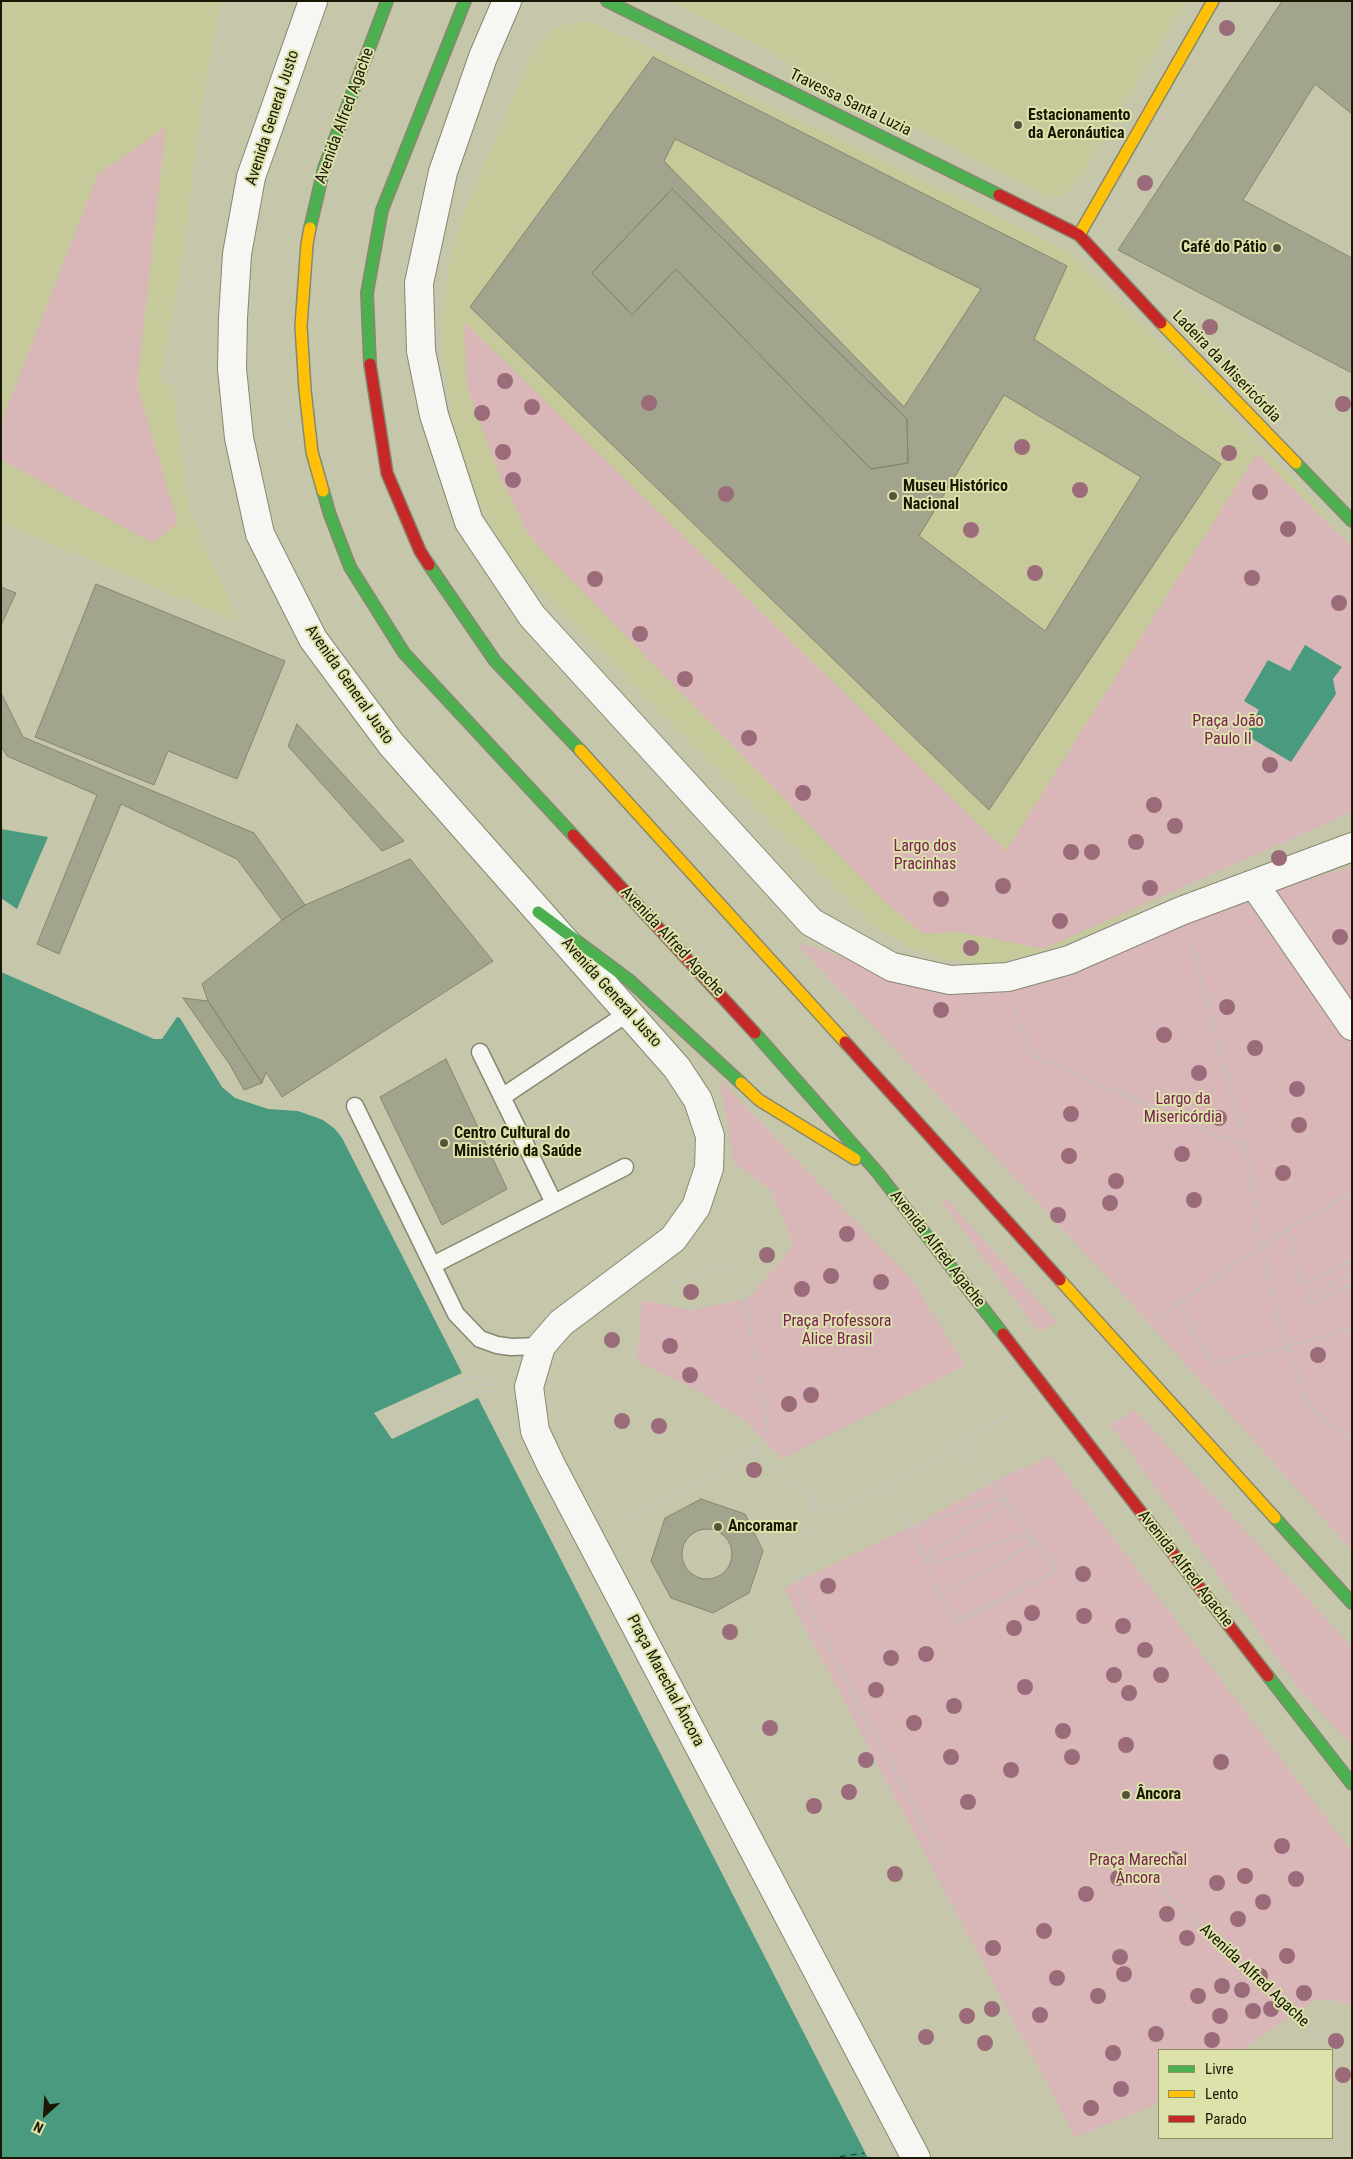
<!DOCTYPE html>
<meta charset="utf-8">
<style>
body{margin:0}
#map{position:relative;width:1353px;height:2159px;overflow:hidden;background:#c6c7aa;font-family:"Roboto Condensed",sans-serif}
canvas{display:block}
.frame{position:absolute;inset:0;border:2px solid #181804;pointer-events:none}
.legend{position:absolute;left:1158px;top:2049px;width:175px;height:90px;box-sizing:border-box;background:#dde1aa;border:1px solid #8e9168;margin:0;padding:6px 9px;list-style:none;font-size:15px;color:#181804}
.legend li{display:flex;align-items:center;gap:10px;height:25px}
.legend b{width:25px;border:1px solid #8e9168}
.north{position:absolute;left:20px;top:2089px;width:50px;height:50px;-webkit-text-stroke:4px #dde1aa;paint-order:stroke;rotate:206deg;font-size:14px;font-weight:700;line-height:20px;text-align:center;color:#181804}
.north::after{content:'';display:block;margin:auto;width:18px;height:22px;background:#181804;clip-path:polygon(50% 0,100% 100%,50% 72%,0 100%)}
</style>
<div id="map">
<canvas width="1353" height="2159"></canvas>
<div class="frame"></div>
<ul class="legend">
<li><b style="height:6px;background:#4caf50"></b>Livre</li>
<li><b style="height:6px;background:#ffc107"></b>Lento</li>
<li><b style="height:6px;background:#c62828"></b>Parado</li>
</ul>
<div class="north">N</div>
</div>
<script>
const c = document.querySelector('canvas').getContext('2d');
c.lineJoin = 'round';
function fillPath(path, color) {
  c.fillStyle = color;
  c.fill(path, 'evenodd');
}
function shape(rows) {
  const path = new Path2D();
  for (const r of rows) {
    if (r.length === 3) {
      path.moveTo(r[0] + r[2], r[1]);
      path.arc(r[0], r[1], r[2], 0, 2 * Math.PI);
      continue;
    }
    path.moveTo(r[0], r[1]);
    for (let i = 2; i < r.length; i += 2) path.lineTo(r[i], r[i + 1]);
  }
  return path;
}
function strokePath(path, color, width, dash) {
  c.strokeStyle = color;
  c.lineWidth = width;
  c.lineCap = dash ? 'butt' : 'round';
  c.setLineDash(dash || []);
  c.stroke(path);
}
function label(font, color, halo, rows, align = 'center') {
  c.font = font + ' "Roboto Condensed",sans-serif';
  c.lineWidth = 4;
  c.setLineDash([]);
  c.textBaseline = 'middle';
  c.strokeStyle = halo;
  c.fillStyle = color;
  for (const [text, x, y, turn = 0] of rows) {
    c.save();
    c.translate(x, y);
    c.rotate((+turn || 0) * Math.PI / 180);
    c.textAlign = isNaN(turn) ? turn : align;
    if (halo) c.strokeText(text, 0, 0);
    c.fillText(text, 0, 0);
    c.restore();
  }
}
fillPath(shape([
 [1,1,221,1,203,98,180,274,160,380,173,387,189,510,239,623,1,522],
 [670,1,1186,1,1075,186,1066,193,1055,197,1044,195],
 [585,22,599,24,1057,245,1074,257,1114,296,1298,484,1352,548,1282,835,1113,922,1078,939,1041,952,1004,961,987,963,962,962,937,957,913,949,891,937,870,922,516,566,483,509,468,473,456,435,443,355,442,320,446,284,452,250,463,215,532,54,545,36,557,28,570,23]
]), '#c6c99a');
fillPath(shape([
 [166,127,137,385,178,523,152,543,1,459,1,423,98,174],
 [464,322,1006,851,1257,453,1352,547,1352,812,1043,949,955,931,923,934,882,899,544,552,527,532,500,476,467,387],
 [1352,866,1352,1551,1121,1292,794,941,933,988,1010,988,1041,983,1260,895],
 [720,1080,913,1281,965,1366,782,1459,745,1421,698,1391,637,1361,642,1300,691,1310,749,1298,794,1245,771,1190,734,1163],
 [945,1197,1057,1322,1039,1332,941,1201],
 [1135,1410,1352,1647,1352,1746,1299,1689,1111,1425],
 [1051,1456,1352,1852,1352,2005,1329,1999,1315,2000,1241,2050,1159,2050,1159,2103,1075,2137,784,1588,910,1527,1005,1476]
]), '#d9b7b9');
fillPath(shape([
 [1305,645,1342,667,1333,679,1336,694,1291,762,1246,735,1259,710,1244,701,1268,660,1290,671],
 [1,829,48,837,17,909,1,898],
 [1,972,154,1039,162,1039,177,1017,180,1018,222,1087,235,1098,268,1109,298,1111,323,1120,335,1129,342,1138,462,1373,374,1413,392,1439,478,1398,868,2158,1,2158]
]), '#499a7e');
strokePath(shape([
 [829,2158,865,2153]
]), '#0c3a2e', 1, [6, 5]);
const building = shape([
 [1282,1,1352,1,1352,114,1315,84,1243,200,1352,258,1352,373,1118,250,1282,1],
 [653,57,1067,266,1034,339,1221,464,989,810,470,307,653,57],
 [675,139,981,289,904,407,664,161,675,139],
 [672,189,907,419,908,463,871,469,676,269,632,315,592,273,672,189],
 [1004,395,1141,477,1045,631,919,536,1004,395],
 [672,189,907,419,908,463,871,469,676,269,632,315,592,273,672,189],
 [96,584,285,661,237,779,168,751,154,785,35,737,96,584],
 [1,587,16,593,1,625,1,587],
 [1,693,23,737,254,833,305,905,282,920,237,859,121,804,59,954,37,944,97,795,7,756,1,746,1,693],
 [297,724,404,841,382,851,288,746,297,724],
 [410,859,493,961,282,1097,266,1072,262,1083,208,1001,202,984,282,920,305,905,410,859],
 [183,998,208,1001,262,1083,244,1090,230,1065,183,998],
 [446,1059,507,1189,442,1225,380,1097,446,1059],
 [701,1499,745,1514,763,1551,749,1593,713,1613,671,1598,651,1561,665,1518,701,1499],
 [707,1554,25]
]);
fillPath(building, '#a3a48d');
strokePath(building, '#85866f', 1);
const lane = shape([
 [480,1052,554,1203],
 [502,1097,628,1013],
 [355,1106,456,1314,480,1339,497,1345,511,1347,541,1346],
 [433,1265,625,1167]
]);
const street = shape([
 [313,1,251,177,237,254,233,318,232,369,239,438,260,534,313,639,391,744,677,1068,698,1100,710,1136,709,1168,696,1207,673,1239,561,1323,541,1346,529,1387,535,1431,551,1465,916,2158],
 [507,1,483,57,443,172,419,283,421,351,434,415,469,522,532,616,811,922,892,967,950,980,1008,977,1069,960,1181,911,1352,847],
 [1254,884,1352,1026]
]);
const fast = shape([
 [607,1,999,195],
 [310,228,324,168,387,1],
 [370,364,367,293,382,210,465,1],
 [1296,463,1352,521],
 [323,491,330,515,350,567,404,653,573,835],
 [429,565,495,661,580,750],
 [538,912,629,980,741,1083],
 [755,1033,878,1173,1003,1334],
 [1275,1518,1352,1603],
 [1268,1676,1352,1784]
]);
const slow = shape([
 [310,228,307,244,301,326,305,390,312,452,323,491],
 [1079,235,1213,1],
 [1161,323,1296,463],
 [580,750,845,1042],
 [741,1083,759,1100,855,1159],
 [1060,1280,1275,1518]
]);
const jam = shape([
 [999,195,1079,235,1161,323],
 [370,364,387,473,420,551,429,565],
 [573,835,755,1033],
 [845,1042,1060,1280],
 [1003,1334,1268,1676]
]);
strokePath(lane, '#878871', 19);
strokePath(street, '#878871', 30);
strokePath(fast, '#878871', 14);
strokePath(slow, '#878871', 14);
strokePath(jam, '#878871', 14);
strokePath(shape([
 [1191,943,1246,1147,1256,1220],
 [1016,1010,1030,1054,1246,1147],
 [1288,1229,1302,1285,1352,1260],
 [1352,1273,1308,1295,1312,1304,1352,1284],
 [673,1284,717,1263,729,1264,736,1269,740,1277,768,1426,763,1442,752,1452],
 [1177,1302,1212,1363,1287,1347,1352,1328],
 [1156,1318,1288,1229,1352,1192],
 [1280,1326,1309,1407,1352,1441],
 [494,1375,463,1380,387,1418,395,1434,471,1394,496,1391],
 [398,1424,468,1388,496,1383],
 [889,1485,926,1560,941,1596],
 [815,1499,799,1593,942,1858],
 [618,1521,752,1452,835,1514,889,1485,1009,1415],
 [910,1527,995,1500,1005,1500,1002,1508,932,1551,926,1560,937,1562,1023,1535,1035,1540,1028,1547,941,1596,956,1623,1056,1571,1035,1540,1005,1500,959,1444],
 [1161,1889,1321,2038,1352,2058],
 [865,2153,874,2149]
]), '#c3c4bb', 3, [2.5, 2.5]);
strokePath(lane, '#f6f7f2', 16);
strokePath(street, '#f6f7f2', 28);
strokePath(fast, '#4caf50', 11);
strokePath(slow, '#ffc107', 11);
strokePath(jam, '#c62828', 11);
strokePath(shape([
 [1256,1220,1280,1326]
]), '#c3c4bb', 3, [2.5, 2.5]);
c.fillStyle = '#9c6b7a';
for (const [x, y] of [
 [1227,28],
 [1145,183],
 [1210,327],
 [505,381],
 [649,403],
 [1343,404],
 [532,407],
 [482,413],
 [1022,447],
 [503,452],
 [1229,453],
 [513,480],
 [1080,490],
 [1260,492],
 [726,494],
 [1288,529],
 [971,530],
 [1035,573],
 [1252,578],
 [595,579],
 [1339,603],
 [640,634],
 [685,679],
 [749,738],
 [1270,765],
 [803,793],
 [1154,805],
 [1175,826],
 [1136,842],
 [1071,852],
 [1092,852],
 [1279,858],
 [1003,886],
 [1150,888],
 [941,899],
 [1060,921],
 [1340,937],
 [971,948],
 [1227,1007],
 [941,1010],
 [1164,1035],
 [1255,1048],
 [1199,1073],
 [1297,1089],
 [1071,1114],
 [1219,1118],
 [1299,1125],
 [1182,1154],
 [1069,1156],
 [1283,1173],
 [1116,1181],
 [1194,1200],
 [1110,1203],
 [1058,1215],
 [847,1234],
 [767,1255],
 [831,1276],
 [881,1282],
 [802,1289],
 [691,1292],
 [612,1340],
 [670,1346],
 [1318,1355],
 [690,1375],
 [811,1395],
 [789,1404],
 [622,1421],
 [659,1426],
 [754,1470],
 [1083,1574],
 [828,1586],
 [1032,1613],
 [1084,1616],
 [1123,1626],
 [1014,1628],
 [730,1632],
 [1145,1650],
 [926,1654],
 [891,1658],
 [1114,1675],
 [1161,1675],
 [1025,1687],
 [876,1690],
 [1129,1693],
 [954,1706],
 [914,1723],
 [770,1728],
 [1063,1731],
 [1126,1745],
 [951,1757],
 [1072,1757],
 [866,1760],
 [1221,1762],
 [1011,1770],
 [849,1792],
 [968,1802],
 [814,1806],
 [1282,1846],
 [1173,1859],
 [895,1874],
 [1245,1876],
 [1118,1878],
 [1296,1879],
 [1217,1883],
 [1086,1894],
 [1263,1902],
 [1167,1914],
 [1238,1919],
 [1044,1931],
 [1187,1938],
 [993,1948],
 [1287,1956],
 [1120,1957],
 [1124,1974],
 [1260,1976],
 [1057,1978],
 [1222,1986],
 [1242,1990],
 [1304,1993],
 [1098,1996],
 [1198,1996],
 [992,2009],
 [1271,2009],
 [1253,2011],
 [1040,2015],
 [967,2016],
 [1220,2016],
 [1156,2034],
 [926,2037],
 [1212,2040],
 [1336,2041],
 [985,2043],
 [1113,2053],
 [1343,2075],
 [1121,2089],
 [1091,2108]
]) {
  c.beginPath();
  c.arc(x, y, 8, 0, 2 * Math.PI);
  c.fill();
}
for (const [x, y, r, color] of [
 [1018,125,5,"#55553e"],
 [1277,248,5,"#55553e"],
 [893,496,5,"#55553e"],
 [444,1143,5,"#55553e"],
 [718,1527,5,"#55553e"],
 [1126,1795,5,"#55553e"]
]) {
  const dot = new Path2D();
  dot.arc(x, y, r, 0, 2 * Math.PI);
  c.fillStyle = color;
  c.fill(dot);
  strokePath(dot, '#dde1aa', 2);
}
label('16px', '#181804', '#dde1aa', [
 ["Travessa Santa Luzia",850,103,26],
 ["Avenida Alfred Agache",345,116,-70],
 ["Avenida General Justo",273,118,-72],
 ["Ladeira da Misericórdia",1226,367,46],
 ["Avenida General Justo",349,685,55],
 ["Avenida Alfred Agache",672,942,47],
 ["Avenida General Justo",611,993,48],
 ["Avenida Alfred Agache",937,1249,52],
 ["Avenida Alfred Agache",1185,1569,52],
 ["Praça Marechal Âncora",665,1681,62],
 ["Avenida Alfred Agache",1254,1976,43]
]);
label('bold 16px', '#181804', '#dde1aa', [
 ["Estacionamento",1028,116],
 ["da Aeronáutica",1028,134],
 ["Café do Pátio",1267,248,"right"],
 ["Museu Histórico",903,487],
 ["Nacional",903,505],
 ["Centro Cultural do",454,1134],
 ["Ministério da Saúde",454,1152],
 ["Ancoramar",728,1527],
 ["Âncora",1136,1795]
], 'left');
label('16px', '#7a2052', '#dde1aa', [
 ["Praça João",1228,722],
 ["Paulo II",1228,740],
 ["Largo dos",925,847],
 ["Pracinhas",925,865],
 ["Largo da",1183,1100],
 ["Misericórdia",1183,1118],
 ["Praça Professora",837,1322],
 ["Alice Brasil",837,1340],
 ["Praça Marechal",1138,1861],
 ["Âncora",1138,1879]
]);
</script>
